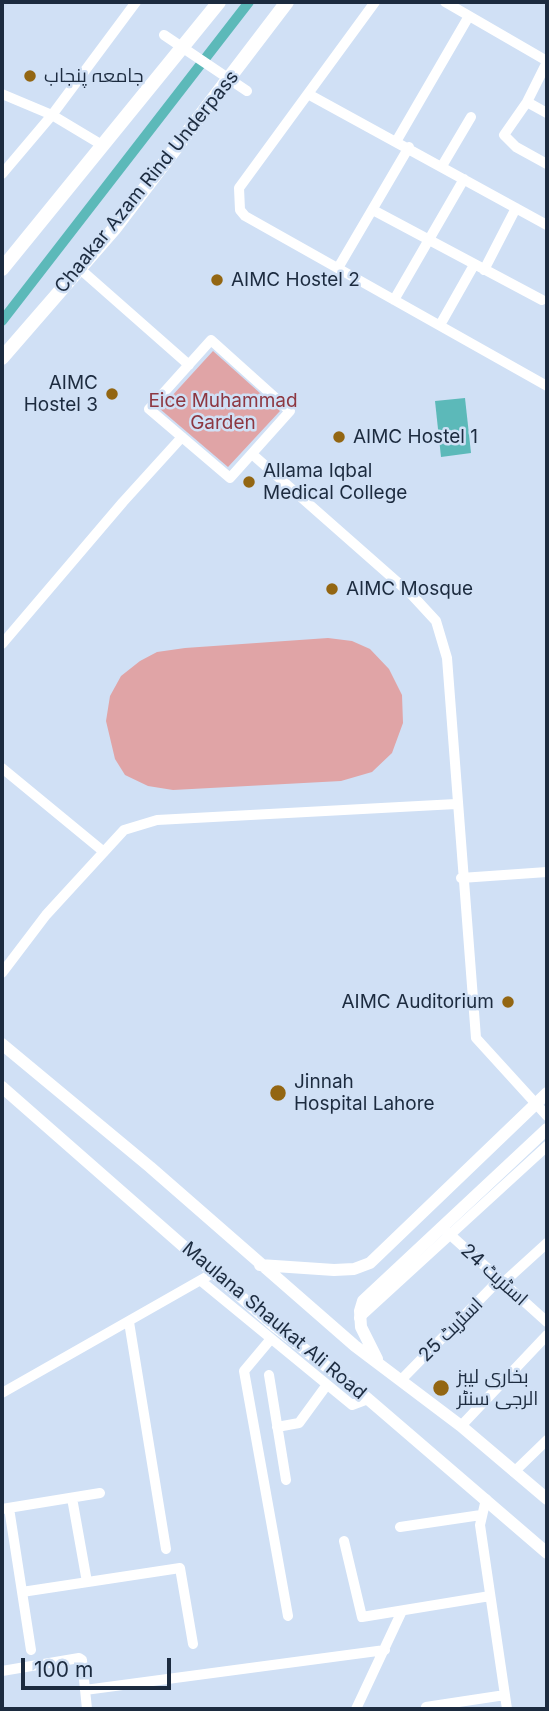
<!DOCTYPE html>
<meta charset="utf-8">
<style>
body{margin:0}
#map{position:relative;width:549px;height:1711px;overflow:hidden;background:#d0e0f5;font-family:Inter,sans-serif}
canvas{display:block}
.frame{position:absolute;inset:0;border:4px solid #1c2b3f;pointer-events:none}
.scale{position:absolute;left:21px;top:1658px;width:150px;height:32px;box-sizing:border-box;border:4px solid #1c2b3f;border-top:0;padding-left:9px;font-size:21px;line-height:24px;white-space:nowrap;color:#1c2b3f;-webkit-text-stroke:5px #d0e0f5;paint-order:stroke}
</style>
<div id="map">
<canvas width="549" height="1711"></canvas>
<div class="frame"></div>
<div class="scale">100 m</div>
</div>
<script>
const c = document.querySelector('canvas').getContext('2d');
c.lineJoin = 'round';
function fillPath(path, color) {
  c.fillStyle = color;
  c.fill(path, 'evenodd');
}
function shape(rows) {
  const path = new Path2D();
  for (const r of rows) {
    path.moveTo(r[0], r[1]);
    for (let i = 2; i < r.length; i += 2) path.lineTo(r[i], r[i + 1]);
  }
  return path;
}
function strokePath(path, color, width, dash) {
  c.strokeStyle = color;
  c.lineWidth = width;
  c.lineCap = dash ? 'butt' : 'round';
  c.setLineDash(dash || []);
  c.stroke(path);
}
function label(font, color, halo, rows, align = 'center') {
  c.font = font + ' Inter,Cairo,sans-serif';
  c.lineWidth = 5;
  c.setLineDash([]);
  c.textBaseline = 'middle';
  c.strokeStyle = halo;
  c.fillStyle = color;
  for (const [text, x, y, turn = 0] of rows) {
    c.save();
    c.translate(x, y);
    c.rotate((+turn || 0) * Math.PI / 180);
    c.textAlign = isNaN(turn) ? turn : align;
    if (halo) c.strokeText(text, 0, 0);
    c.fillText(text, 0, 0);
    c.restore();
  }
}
fillPath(shape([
 [213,351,280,411,228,467,160,409],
 [328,638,352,641,370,649,389,669,402,695,403,723,392,753,372,772,341,781,173,790,148,786,125,775,115,759,106,721,110,696,121,676,140,661,157,652,185,648]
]), '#e0a4a6');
fillPath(shape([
 [465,398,471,453,441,457,435,401]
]), '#5cb9b9');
strokePath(shape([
 [2,321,249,2]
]), '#5cb9b9', 10);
strokePath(shape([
 [375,2,239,188,240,210,245,216,547,386],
 [445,2,547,61],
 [164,35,247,91],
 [547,62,527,102,547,113],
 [2,94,52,115,102,145],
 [308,94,547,225],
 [527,102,504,135,516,147,547,164],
 [397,140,469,16],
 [442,166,471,117],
 [2,174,52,115,136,2],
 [373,210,542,300],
 [338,268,409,147],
 [80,269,189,365],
 [484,270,516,208],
 [394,300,464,179],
 [440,325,474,265],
 [211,340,290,411,230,478,149,409,211,340],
 [252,454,412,595,436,621,447,658,476,1038,547,1116],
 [2,644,123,502,182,437],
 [2,768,104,852],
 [461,878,547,872],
 [2,973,46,915,124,830,157,820,456,804],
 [446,1231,547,1322],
 [201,1281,352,1405,368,1399],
 [503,1283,547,1243],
 [359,1318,547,1146],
 [129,1322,166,1549],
 [270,1340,244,1371,288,1616],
 [269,1375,286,1480],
 [402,1379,499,1280],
 [2,1393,213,1273],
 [461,1426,547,1335],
 [277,1427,299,1423,326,1386],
 [514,1472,547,1440],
 [72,1498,87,1582],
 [486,1499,480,1525,507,1709],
 [9,1508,31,1650],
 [2,1509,100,1493],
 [400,1527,481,1515],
 [344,1541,362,1617,490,1596],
 [22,1592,180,1568,193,1644],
 [2,1671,79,1658,82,1660,87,1709],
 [85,1690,385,1650],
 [426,1707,505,1695],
 [356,1709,402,1611]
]), '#fff', 10);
strokePath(shape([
 [2,1044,150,1167,355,1346,461,1426,547,1499],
 [2,1087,272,1324,368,1399,547,1553],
 [260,1265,334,1270,354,1269,370,1263,547,1093],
 [377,1359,361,1327,360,1311,363,1301,547,1129]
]), '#fff', 12);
strokePath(shape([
 [2,269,219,2],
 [2,358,114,229,287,2]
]), '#fff', 14);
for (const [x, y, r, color] of [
 [30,76,7,"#936612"],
 [217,280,7,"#936612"],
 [112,394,7,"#936612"],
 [339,437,7,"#936612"],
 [249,482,7,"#936612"],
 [332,589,7,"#936612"],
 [508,1002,7,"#936612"],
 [278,1093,9,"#936612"],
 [441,1388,9,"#936612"]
]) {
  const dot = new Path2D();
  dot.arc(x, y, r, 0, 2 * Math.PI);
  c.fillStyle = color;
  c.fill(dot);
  strokePath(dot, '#d0e0f5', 2.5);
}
label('19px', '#1c2b3f', '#d0e0f5', [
 ["جامعہ پنجاب",44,76],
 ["AIMC Hostel 2",231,280],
 ["AIMC",98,383,"right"],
 ["Hostel 3",98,405,"right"],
 ["AIMC Hostel 1",353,437],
 ["Allama Iqbal",263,471],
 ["Medical College",263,493],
 ["AIMC Mosque",346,589],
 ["AIMC Auditorium",494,1002,"right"],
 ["Jinnah",294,1082],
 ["Hospital Lahore",294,1104],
 ["بخاری لیبز",457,1377],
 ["الرجی سنٹر",457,1399]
], 'left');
label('19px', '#1c2b3f', '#d0e0f5', [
 ["Chaakar Azam Rind Underpass",147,182,-51],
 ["اسٹریٹ 24",494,1275,42],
 ["Maulana Shaukat Ali Road",274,1321,40],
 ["اسٹریٹ 25",451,1330,-45]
]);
label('19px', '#8d3741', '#d0e0f5', [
 ["Eice Muhammad",223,401],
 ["Garden",223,423]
]);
</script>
